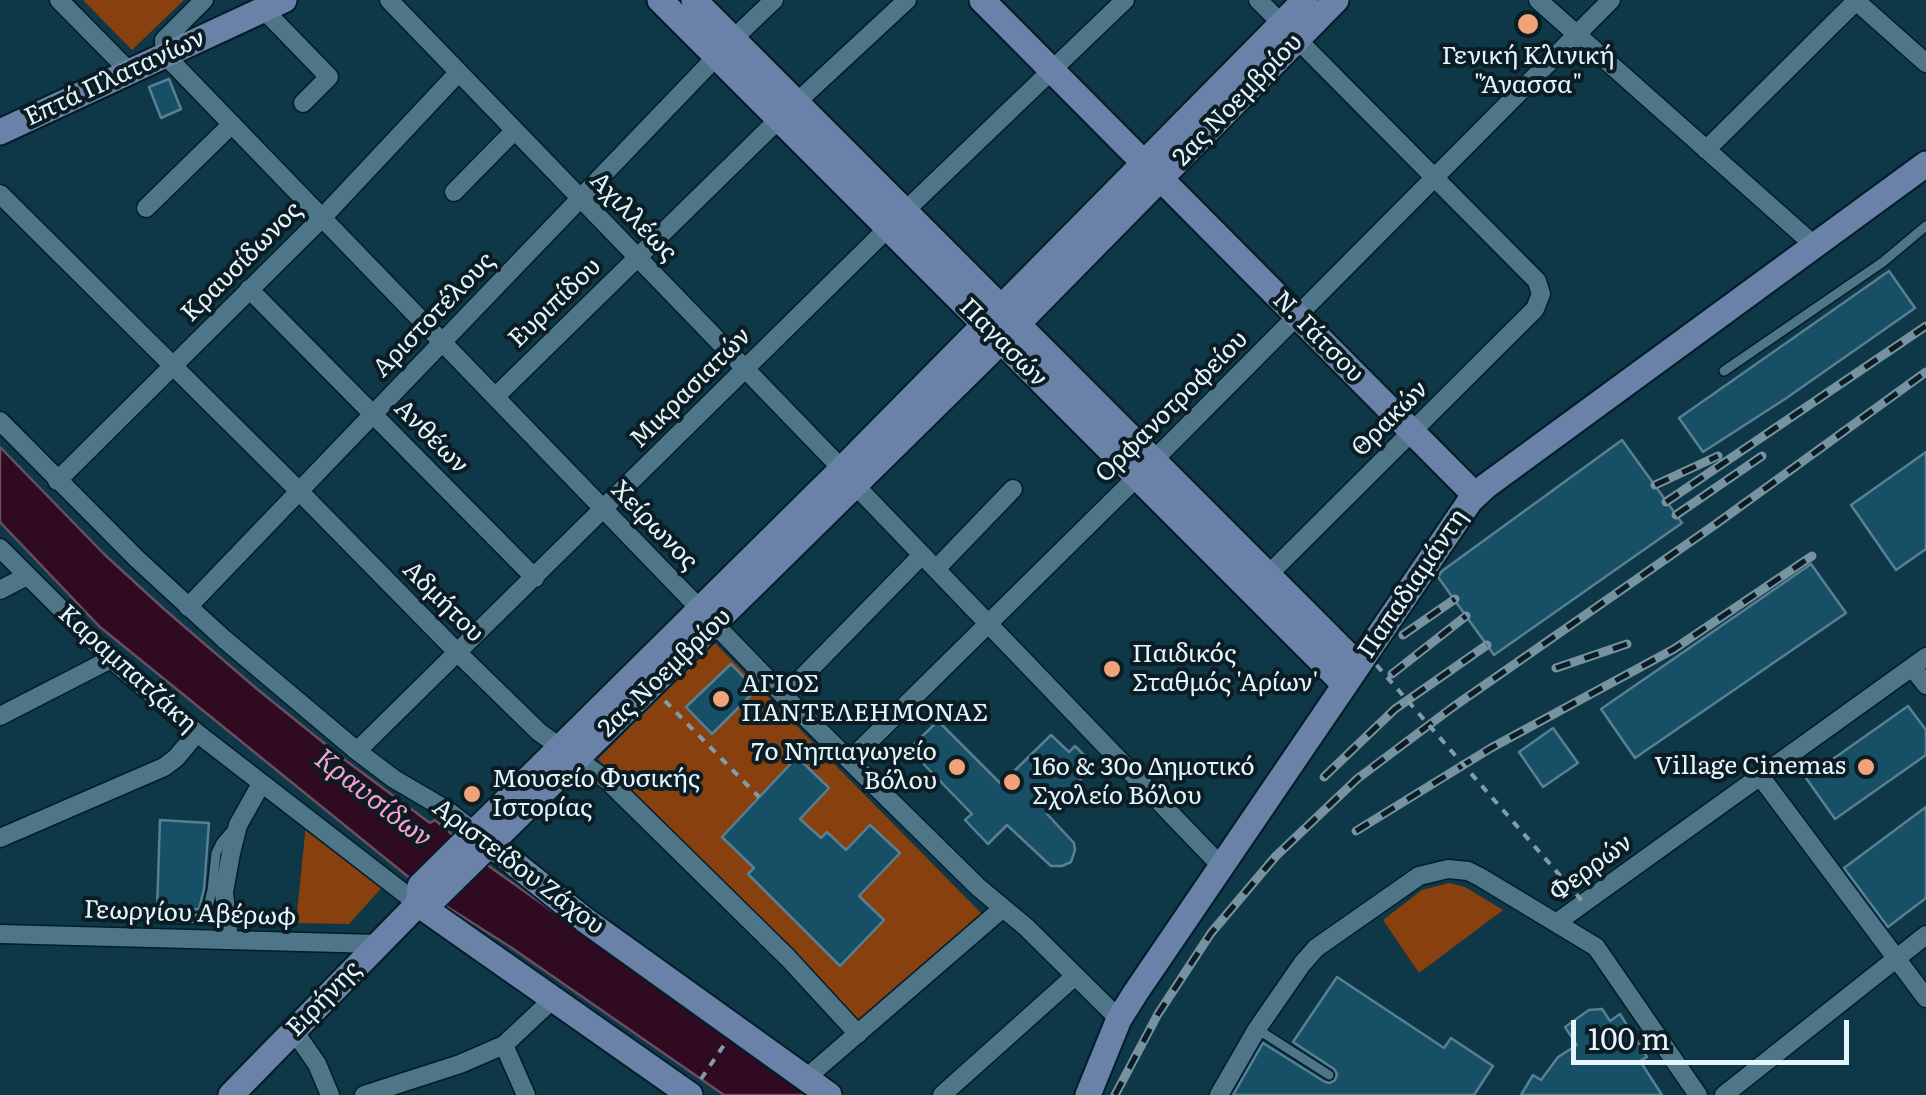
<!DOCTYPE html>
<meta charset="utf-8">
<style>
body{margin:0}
#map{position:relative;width:1926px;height:1095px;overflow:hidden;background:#0e3747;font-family:Literata,serif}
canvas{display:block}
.scale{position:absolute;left:1571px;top:1020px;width:278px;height:45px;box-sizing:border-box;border:5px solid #e4f5fd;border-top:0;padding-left:12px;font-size:30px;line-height:35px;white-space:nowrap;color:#e4f5fd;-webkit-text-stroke:8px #0c1c23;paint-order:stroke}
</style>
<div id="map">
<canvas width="1926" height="1095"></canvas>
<div class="scale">100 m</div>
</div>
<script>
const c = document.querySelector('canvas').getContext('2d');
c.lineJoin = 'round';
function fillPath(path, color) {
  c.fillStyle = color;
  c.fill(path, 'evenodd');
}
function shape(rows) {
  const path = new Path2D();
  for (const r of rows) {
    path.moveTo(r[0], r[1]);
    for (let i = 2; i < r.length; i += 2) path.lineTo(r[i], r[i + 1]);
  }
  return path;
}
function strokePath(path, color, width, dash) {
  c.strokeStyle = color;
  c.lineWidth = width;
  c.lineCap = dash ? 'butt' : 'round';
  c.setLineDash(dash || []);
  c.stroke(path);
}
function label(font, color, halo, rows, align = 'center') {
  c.font = font + ' Literata,serif';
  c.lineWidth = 8;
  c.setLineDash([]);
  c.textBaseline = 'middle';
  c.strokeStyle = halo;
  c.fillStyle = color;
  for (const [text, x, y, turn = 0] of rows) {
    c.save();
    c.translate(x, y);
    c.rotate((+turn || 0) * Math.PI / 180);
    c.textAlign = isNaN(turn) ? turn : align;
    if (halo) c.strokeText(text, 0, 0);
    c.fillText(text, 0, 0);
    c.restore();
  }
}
fillPath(shape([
 [83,0,184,0,132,50],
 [715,643,983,915,855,1023,798,959,598,759],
 [730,664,756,690,712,733,687,707],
 [797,757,829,788,800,819,821,838,828,833,835,840,841,856,871,825,900,853,868,888,852,889,884,920,841,966,792,920,805,905,776,901,748,875,754,868,722,836],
 [306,824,386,883,349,924,296,923],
 [1449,883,1465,887,1503,910,1419,973,1383,920,1422,890]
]), '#89400f');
const water = shape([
 [0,447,104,554,164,609,257,689,345,760,430,823,435,820,490,867,813,1095,724,1095,509,946,449,908,406,875,100,627,0,522,0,447]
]);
fillPath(water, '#300a20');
strokePath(water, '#665062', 2.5);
const building = shape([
 [169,79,181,109,161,118,149,87,169,79],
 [1889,271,1915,308,1785,399,1703,452,1679,418,1889,271],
 [1622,440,1682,523,1494,655,1438,577,1442,571,1622,440],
 [1926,452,1926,549,1896,570,1851,505,1926,452],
 [1811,564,1846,613,1635,758,1601,709,1811,564],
 [731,664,756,690,712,734,686,707,731,664],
 [1908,706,1926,730,1926,755,1835,819,1806,778,1908,706],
 [938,721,1001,784,1051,735,1069,752,1075,746,1091,762,1084,768,1088,772,1047,814,1074,843,1075,850,1071,862,1062,866,1051,866,1007,825,988,844,965,820,972,814,909,749,938,721],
 [1553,728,1578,763,1543,787,1519,752,1553,728],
 [797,757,829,788,800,819,821,838,827,832,846,850,870,825,900,853,859,896,884,920,840,966,748,874,754,868,722,837,797,757],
 [1926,807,1926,898,1888,927,1844,868,1926,807],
 [160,820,209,823,204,889,199,909,157,910,160,820],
 [1337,977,1444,1048,1451,1038,1493,1066,1474,1095,1233,1095,1263,1043,1325,1082,1330,1083,1335,1080,1337,1074,1334,1069,1293,1042,1337,977],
 [1602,1009,1610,1021,1620,1014,1647,1057,1640,1061,1662,1095,1521,1095,1533,1075,1541,1080,1558,1057,1577,1045,1565,1027,1589,1010,1602,1009]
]);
fillPath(building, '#175066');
strokePath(building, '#587f92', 2.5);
const lane = shape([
 [1724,371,1883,262,1926,226],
 [158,918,192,919,206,916,212,890,216,853,221,843,232,830],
 [1257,1029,1329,1075]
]);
const street = shape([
 [59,0,130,72],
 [204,0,164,40,165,55,784,696,978,887,1026,927,1119,1019],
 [389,0,842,469],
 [1258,0,1282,24],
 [1538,0,1814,245],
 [1855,0,1926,63],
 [264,10,329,77,303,103],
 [733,39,774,0],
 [797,102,907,0],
 [1706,150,1857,0],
 [454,192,514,131],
 [0,194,299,491,458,653,539,732,608,781,788,958,858,1034],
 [146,208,232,124],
 [905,211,1125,0],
 [249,289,535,578],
 [495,397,779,119],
 [0,421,137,559,224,639,357,751,394,779,447,810,475,832],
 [57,481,322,218,458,73],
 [855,485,1222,867],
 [0,548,111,659,197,733,418,904],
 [936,569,1013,489],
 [1268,575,1535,309,1541,294,1537,281,1297,39],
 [0,590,27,576],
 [188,607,717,56],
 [1912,667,1926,685],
 [784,696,922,555],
 [0,716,111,659],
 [357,751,888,228],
 [850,760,1137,477,1611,0],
 [1760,776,1926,998],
 [0,838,164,767,176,758,197,733],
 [1556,923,1926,657],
 [0,934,378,944],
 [229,940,224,892,231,853,238,825,261,784],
 [294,1031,317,1064,330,1095],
 [504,1045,526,1095],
 [805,1079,1003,908],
 [364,1095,460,1064,504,1045,553,999],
 [942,1095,1075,976],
 [1219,1095,1257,1029,1302,964,1316,948,1419,876,1448,869,1468,871,1480,877,1596,947,1698,1095],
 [1724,1095,1926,935]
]);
const secondary = shape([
 [660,0,1345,685],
 [694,0,1358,665],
 [982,0,1144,163],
 [0,132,284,0],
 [1161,179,1475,495],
 [480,836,585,920,829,1095],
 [418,904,420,886,842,469,1305,0],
 [418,904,690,1095],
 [231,1095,418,904,435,898,987,355,1336,0],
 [1088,1095,1119,1019,1136,992,1470,501,1486,486,1926,164]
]);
strokePath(lane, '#001d29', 12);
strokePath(street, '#001d29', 21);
strokePath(secondary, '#001d29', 29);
strokePath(shape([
 [665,701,759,797],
 [701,1079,724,1045]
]), '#809da8', 4, [8, 8]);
strokePath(lane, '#4f7688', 9);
strokePath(street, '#4f7688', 18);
strokePath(secondary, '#6a82a7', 25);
const rail = shape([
 [1655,485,1718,456],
 [1666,502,1926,326],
 [1676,515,1762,456],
 [1403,635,1455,599],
 [1556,668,1627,644],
 [1392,674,1466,616],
 [1324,777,1395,709,1487,645],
 [1356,831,1491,748,1674,649,1812,556],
 [1115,1095,1158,1014,1211,933,1276,856,1357,779,1453,707,1716,524,1926,372]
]);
strokePath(rail, '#76939f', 9);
strokePath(rail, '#0c1c23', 5, [15]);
strokePath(shape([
 [1366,653,1584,903]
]), '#809da8', 4, [8, 8]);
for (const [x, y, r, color] of [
 [1528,24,12,"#f0a279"],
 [1112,669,10,"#f0a279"],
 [721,699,10,"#f0a279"],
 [957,767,10,"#f0a279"],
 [1866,767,10,"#f0a279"],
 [1012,782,10,"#f0a279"],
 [472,794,10,"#f0a279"]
]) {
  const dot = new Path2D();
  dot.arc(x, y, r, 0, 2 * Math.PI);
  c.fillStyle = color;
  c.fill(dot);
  strokePath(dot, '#0c1c23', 4);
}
label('25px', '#e4f5fd', '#0c1c23', [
 ["Γενική Κλινική",1528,57,"center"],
 ["\"Άνασσα\"",1528,86,"center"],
 ["Παιδικός",1132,655],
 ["Σταθμός 'Αρίων'",1132,684],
 ["ΑΓΙΟΣ",741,685],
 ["ΠΑΝΤΕΛΕΗΜΟΝΑΣ",741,714],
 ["7ο Νηπιαγωγείο",937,753,"right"],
 ["Βόλου",937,782,"right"],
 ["Village Cinemas",1846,767,"right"],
 ["16ο & 30ο Δημοτικό",1032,768],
 ["Σχολείο Βόλου",1032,797],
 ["Μουσείο Φυσικής",492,780],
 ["Ιστορίας",492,809]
], 'left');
label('25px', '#e4f5fd', '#0c1c23', [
 ["Επτά Πλατανίων",115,78,-25],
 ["2ας Νοεμβρίου",1238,100,-46],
 ["Αχιλλέως",633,217,46],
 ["Κραυσίδωνος",242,262,-45],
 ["Ευριπίδου",555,303,-44],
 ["Αριστοτέλους",434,315,-46],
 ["Ν. Γάτσου",1318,337,45],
 ["Παγασών",1003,343,45],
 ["Μικρασιατών",691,388,-45],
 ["Ορφανοτροφείου",1172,407,-45],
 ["Θρακών",1390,419,-45],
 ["Ανθέων",431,437,45],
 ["Χείρωνος",654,526,46],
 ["Παπαδιαμάντη",1413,584,-56],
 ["Αδμήτου",443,602,45],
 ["Καραμπατζάκη",127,669,42],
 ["2ας Νοεμβρίου",665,673,-44],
 ["Αριστείδου Ζάχου",518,867,37],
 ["Φερρών",1591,868,-36],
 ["Γεωργίου Αβέρωφ",190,914,2],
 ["Ειρήνης",324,999,-46]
]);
label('italic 28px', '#f9a0cd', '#0c1c23', [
 ["Κραυσίδων",373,799,38]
]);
</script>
